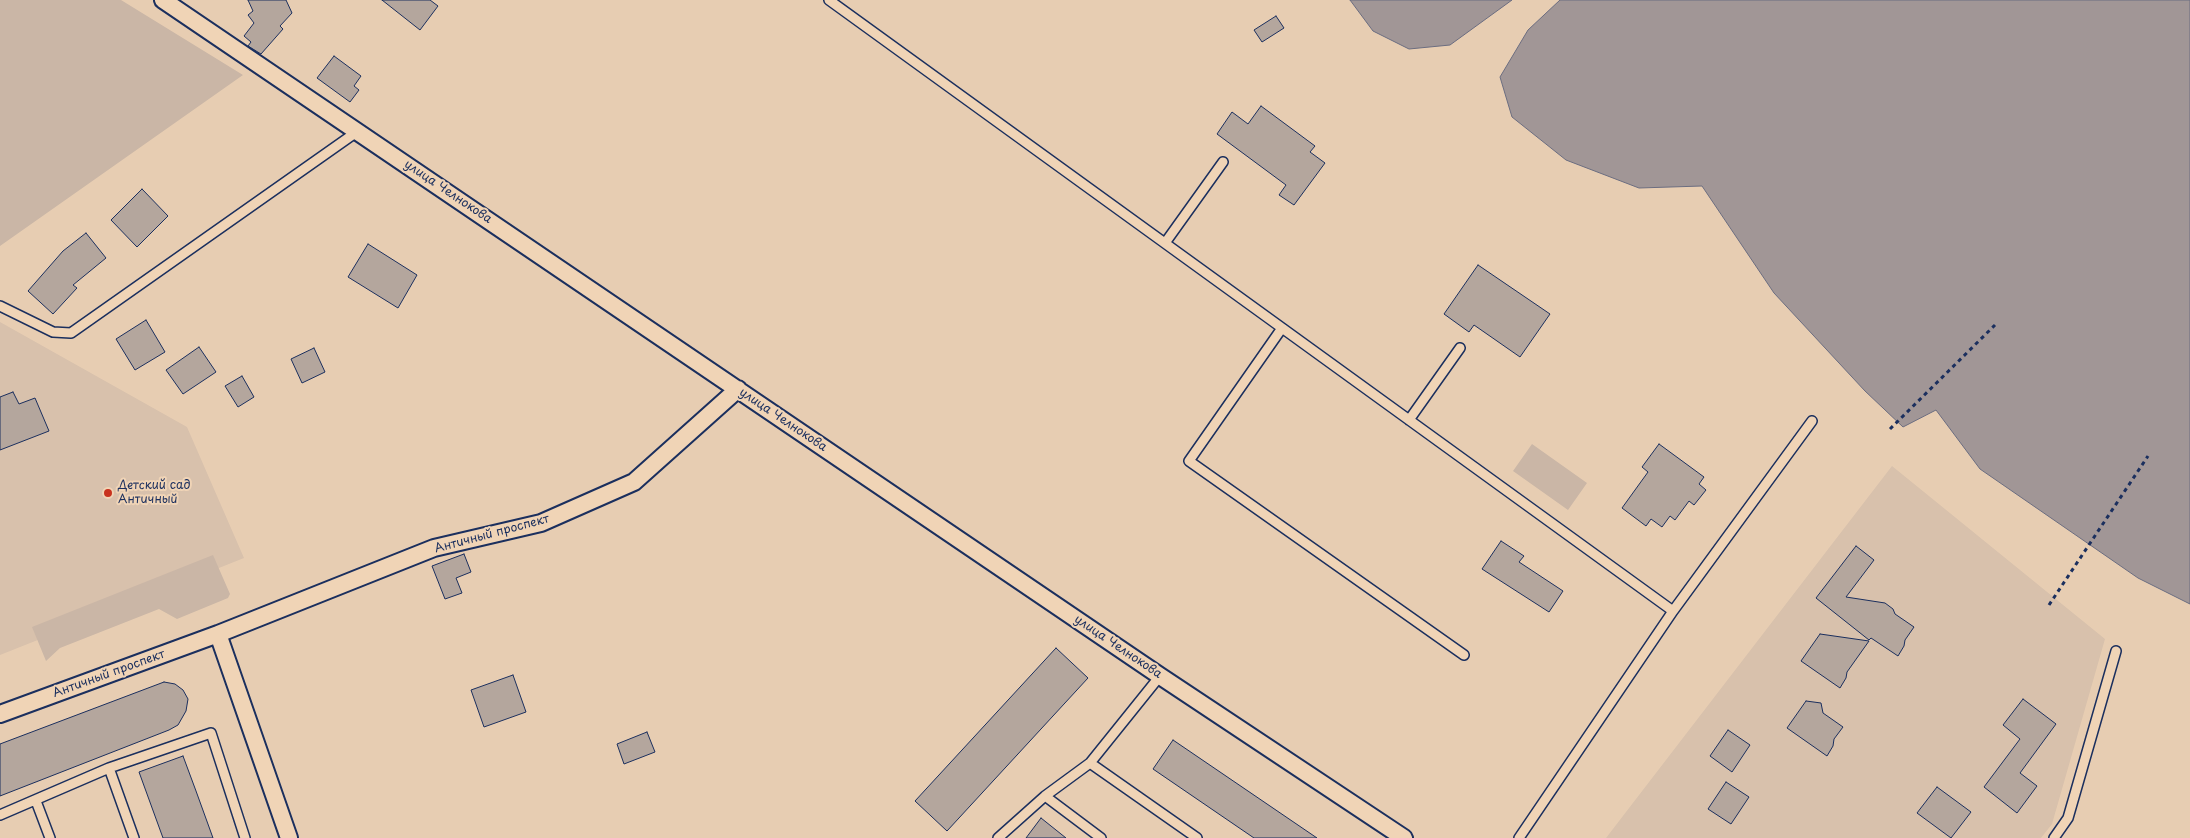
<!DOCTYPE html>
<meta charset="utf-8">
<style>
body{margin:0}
canvas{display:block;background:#e7cdb2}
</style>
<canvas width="2190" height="838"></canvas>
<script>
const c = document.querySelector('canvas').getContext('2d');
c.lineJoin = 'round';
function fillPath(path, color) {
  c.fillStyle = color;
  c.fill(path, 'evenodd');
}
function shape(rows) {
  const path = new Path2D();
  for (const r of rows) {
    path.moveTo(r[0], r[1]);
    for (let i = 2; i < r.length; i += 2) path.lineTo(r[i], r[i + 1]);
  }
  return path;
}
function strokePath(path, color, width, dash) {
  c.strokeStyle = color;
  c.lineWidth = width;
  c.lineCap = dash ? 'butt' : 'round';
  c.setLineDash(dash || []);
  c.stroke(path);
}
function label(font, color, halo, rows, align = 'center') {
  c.font = font + ' "Playpen Sans",sans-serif';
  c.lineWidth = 4;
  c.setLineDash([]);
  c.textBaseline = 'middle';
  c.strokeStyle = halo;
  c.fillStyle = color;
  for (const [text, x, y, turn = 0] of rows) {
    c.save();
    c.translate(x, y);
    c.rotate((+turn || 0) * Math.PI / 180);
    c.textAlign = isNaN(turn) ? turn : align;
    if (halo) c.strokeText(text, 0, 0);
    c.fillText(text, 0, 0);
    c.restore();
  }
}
fillPath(shape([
 [0,322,187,427,244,558,0,655],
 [1892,466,2105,639,2052,824,2041,838,1606,838]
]), '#d8c1ac');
fillPath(shape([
 [0,0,121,0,243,75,0,246],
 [1532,444,1587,483,1568,510,1513,471],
 [213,555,230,594,228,598,177,619,159,609,60,648,46,661,32,627]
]), '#cab6a6');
const water = shape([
 [1350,0,1512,0,1450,45,1409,49,1373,31,1350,0],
 [1560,0,2190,0,2190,604,2138,578,1980,469,1936,410,1903,427,1865,391,1774,293,1702,186,1639,188,1566,160,1512,117,1500,77,1528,30,1560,0]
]);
fillPath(water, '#a19696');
strokePath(water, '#6b6d80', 1);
const building = shape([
 [248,0,286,0,292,13,280,26,283,29,261,54,248,46,251,42,244,36,254,23,248,15,253,11,248,0],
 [382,0,430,0,438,6,420,30,382,0],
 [1276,16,1284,28,1262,42,1254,30,1276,16],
 [334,56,361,76,354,86,359,90,350,102,317,78,334,56],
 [1261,106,1315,146,1310,152,1325,163,1294,205,1279,195,1286,185,1217,134,1232,112,1248,124,1261,106],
 [142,189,168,216,137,247,111,220,142,189],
 [86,233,106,258,73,285,77,288,53,314,28,291,63,251,86,233],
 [368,244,417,275,398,308,348,277,368,244],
 [1478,265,1550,314,1520,357,1474,325,1469,332,1444,314,1478,265],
 [146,320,165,352,135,370,116,339,146,320],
 [199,347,216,372,183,394,166,370,199,347],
 [314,348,325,372,302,383,291,359,314,348],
 [242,376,254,397,238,407,225,386,242,376],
 [13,392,19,404,35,398,49,431,0,450,0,397,13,392],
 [1659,444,1704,477,1699,484,1706,490,1694,505,1689,501,1675,520,1670,516,1662,527,1651,519,1646,526,1622,508,1648,472,1642,467,1659,444],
 [1501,541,1524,556,1519,562,1563,591,1549,612,1482,569,1501,541],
 [1856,546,1874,560,1846,597,1885,603,1893,609,1895,614,1914,627,1905,640,1904,646,1898,656,1871,638,1869,640,1816,598,1856,546],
 [464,554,471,572,456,578,462,593,445,599,432,566,464,554],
 [1820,634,1869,641,1847,672,1846,678,1840,688,1801,661,1820,634],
 [1056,648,1088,678,947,831,915,801,1056,648],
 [513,675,526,712,484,727,471,690,513,675],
 [164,682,175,684,183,690,188,699,186,711,178,725,169,730,0,796,0,744,164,682],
 [2023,699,2056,724,2020,773,2037,786,2017,813,1984,787,2020,739,2003,725,2023,699],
 [1806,701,1821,703,1823,713,1843,727,1834,739,1833,746,1827,756,1787,728,1806,701],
 [1728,730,1750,745,1732,772,1710,756,1728,730],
 [647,732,655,752,624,764,617,744,647,732],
 [1173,740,1317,838,1254,838,1153,769,1173,740],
 [183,756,196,791,213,838,163,838,139,772,183,756],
 [1726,782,1749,797,1731,824,1708,809,1726,782],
 [1937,787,1971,812,1951,838,1917,813,1937,787],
 [1041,818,1066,838,1026,838,1041,818]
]);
fillPath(building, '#b4a69d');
strokePath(building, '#1b2f5e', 1);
const service = shape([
 [829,0,1673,611],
 [1165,243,1223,162],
 [0,306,53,332,71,333,358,131],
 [1282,328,1189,461,1464,655],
 [1409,420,1460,348],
 [1160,676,1090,763,1197,838],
 [1045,796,1101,838],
 [36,801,50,838],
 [0,815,109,768],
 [134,838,109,768,211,733,245,838],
 [998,838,1045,796,1090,763],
 [1519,838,1673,611,1812,421],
 [2054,838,2068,818,2116,651]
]);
const minor = shape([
 [163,0,1160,676,1404,838],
 [218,634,289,838],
 [0,714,218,634,434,548,541,523,634,482,738,389]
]);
strokePath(service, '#1b2f5e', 12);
strokePath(minor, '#1b2f5e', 20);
strokePath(shape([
 [1890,429,1995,325],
 [2049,605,2148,456]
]), '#1b2f5e', 3, [4, 4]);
strokePath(service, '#f0d4b6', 9);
strokePath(minor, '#f0d4b6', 16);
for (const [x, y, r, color] of [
 [108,493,5,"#c8321e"]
]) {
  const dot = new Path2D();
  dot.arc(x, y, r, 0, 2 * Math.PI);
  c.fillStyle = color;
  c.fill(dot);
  strokePath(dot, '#f0d4b6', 2);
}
label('12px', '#1b2f5e', '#f0d4b6', [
 ["улица Челнокова",448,192,34],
 ["улица Челнокова",783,420,34],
 ["Античный проспект",492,534,-15],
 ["улица Челнокова",1118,647,34],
 ["Античный проспект",109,674,-20]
]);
label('12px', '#1b2f5e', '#f0d4b6', [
 ["Детский сад",118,486],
 ["Античный",118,500]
], 'left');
</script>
